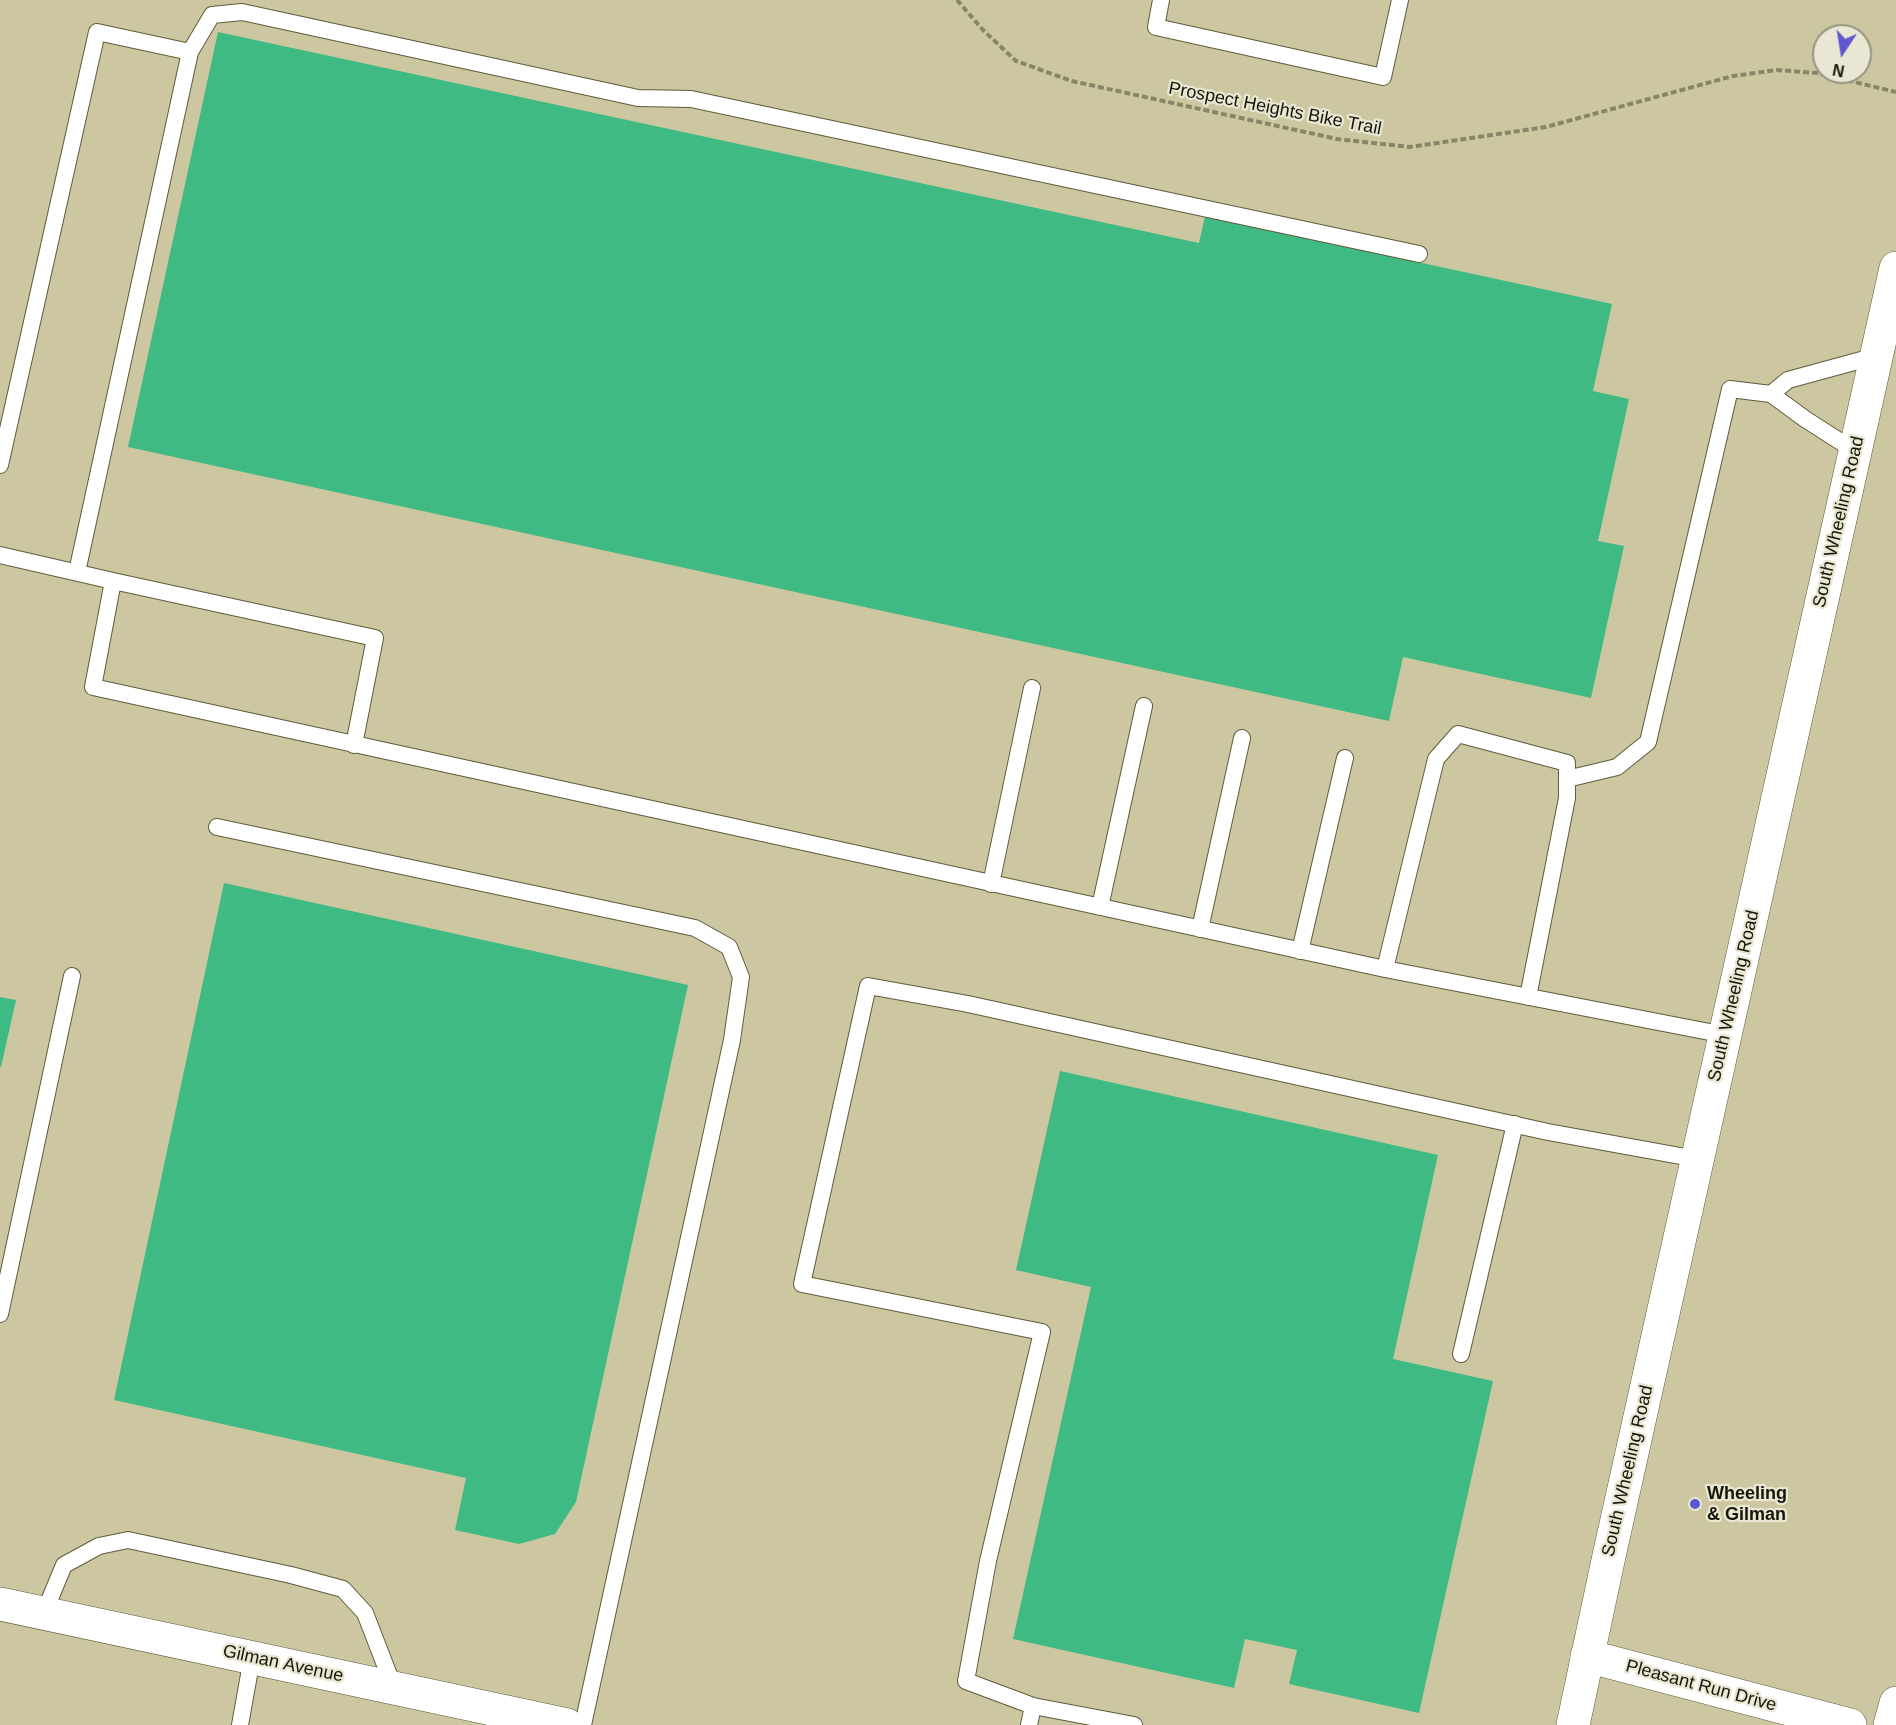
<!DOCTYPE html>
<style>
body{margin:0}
#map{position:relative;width:1896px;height:1725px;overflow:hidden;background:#ccc7a1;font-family:Helvetica,sans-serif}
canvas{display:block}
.north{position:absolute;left:1812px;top:24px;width:60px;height:60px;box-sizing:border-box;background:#e9e7d3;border:2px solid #959381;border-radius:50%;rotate:192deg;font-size:16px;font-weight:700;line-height:24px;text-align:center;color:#171507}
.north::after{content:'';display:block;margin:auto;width:21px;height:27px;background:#5d58d0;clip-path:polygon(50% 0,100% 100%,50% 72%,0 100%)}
</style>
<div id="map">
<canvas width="1896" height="1725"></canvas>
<div class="north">N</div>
</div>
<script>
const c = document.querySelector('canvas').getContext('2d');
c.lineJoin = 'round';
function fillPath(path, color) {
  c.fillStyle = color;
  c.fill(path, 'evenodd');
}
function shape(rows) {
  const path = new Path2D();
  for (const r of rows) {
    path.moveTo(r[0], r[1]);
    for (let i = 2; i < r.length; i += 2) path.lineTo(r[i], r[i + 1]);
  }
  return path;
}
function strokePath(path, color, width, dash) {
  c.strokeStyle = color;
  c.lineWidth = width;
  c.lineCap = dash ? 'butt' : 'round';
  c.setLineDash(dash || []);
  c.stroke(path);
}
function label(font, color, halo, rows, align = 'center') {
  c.font = font + ' Helvetica,sans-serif';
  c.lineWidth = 4.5;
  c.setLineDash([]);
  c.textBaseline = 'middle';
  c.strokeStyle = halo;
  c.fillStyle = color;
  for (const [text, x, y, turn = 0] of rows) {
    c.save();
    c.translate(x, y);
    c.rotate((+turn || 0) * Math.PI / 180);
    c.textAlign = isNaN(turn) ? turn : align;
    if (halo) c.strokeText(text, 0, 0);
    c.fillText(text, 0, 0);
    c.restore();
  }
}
fillPath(shape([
 [218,32,1199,243,1205,216,1612,304,1593,391,1629,399,1598,541,1624,546,1591,698,1403,657,1389,721,128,447],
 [224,883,688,985,576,1502,555,1534,519,1544,455,1530,466,1478,114,1400],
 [0,997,16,1000,1,1067,0,1067],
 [1060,1071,1438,1155,1393,1359,1493,1381,1419,1713,1289,1684,1297,1650,1245,1639,1234,1688,1013,1639,1091,1287,1016,1270]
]), '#40ba83');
const service = shape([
 [1161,0,1156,27,1383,77,1400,0],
 [190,52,212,15,242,12,638,98,691,99,1419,254],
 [1771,394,1788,380,1876,356],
 [0,465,97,32,190,52,77,572],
 [0,555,113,581,93,687,1385,969,1725,1035],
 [113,581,375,638,354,745],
 [1567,779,1617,767,1648,742,1730,389,1771,394,1805,419,1855,451],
 [217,827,695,928,729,947,741,977,732,1040,583,1725],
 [991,884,1032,688],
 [1100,907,1144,706],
 [1200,929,1242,738],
 [1300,951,1345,758],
 [1385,969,1436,759,1458,734,1567,763,1567,798,1528,997],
 [0,1314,72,976],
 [1461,1354,1515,1124],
 [44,1613,64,1565,99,1546,128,1540,291,1575,343,1589,365,1613,394,1688],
 [1033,1706,966,1681,988,1561,1042,1332,802,1284,868,986,968,1004,1548,1132,1697,1159],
 [240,1725,252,1658],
 [1029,1725,1033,1706,1134,1725]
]);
const minor = shape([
 [0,1604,567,1725],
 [1587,1656,1850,1725],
 [1890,1725,1896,1703]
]);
const secondary = shape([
 [1573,1725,1609,1556,1896,268]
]);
strokePath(service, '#615b39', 18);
strokePath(minor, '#615b39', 34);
strokePath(secondary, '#615b39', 34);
strokePath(shape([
 [957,0,983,30,1016,61,1072,81,1337,139,1410,147,1546,127,1733,76,1777,70,1817,73,1896,92]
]), '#898568', 4, [6, 3]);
strokePath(service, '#fff', 16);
strokePath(minor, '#fff', 33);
strokePath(secondary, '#fff', 33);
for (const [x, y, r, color] of [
 [1695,1504,6,"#5d58d0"]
]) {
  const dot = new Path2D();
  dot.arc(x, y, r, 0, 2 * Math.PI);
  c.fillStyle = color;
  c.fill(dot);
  strokePath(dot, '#e9e7d3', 2);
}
label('18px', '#171507', '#e9e7d3', [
 ["Prospect Heights Bike Trail",1275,109,11],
 ["South Wheeling Road",1839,522,-77],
 ["South Wheeling Road",1734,996,-77],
 ["South Wheeling Road",1628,1471,-77],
 ["Gilman Avenue",283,1664,12],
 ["Pleasant Run Drive",1701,1686,15]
]);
label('bold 18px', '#171507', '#e9e7d3', [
 ["Wheeling",1707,1494],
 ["& Gilman",1707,1515]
], 'left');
</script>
